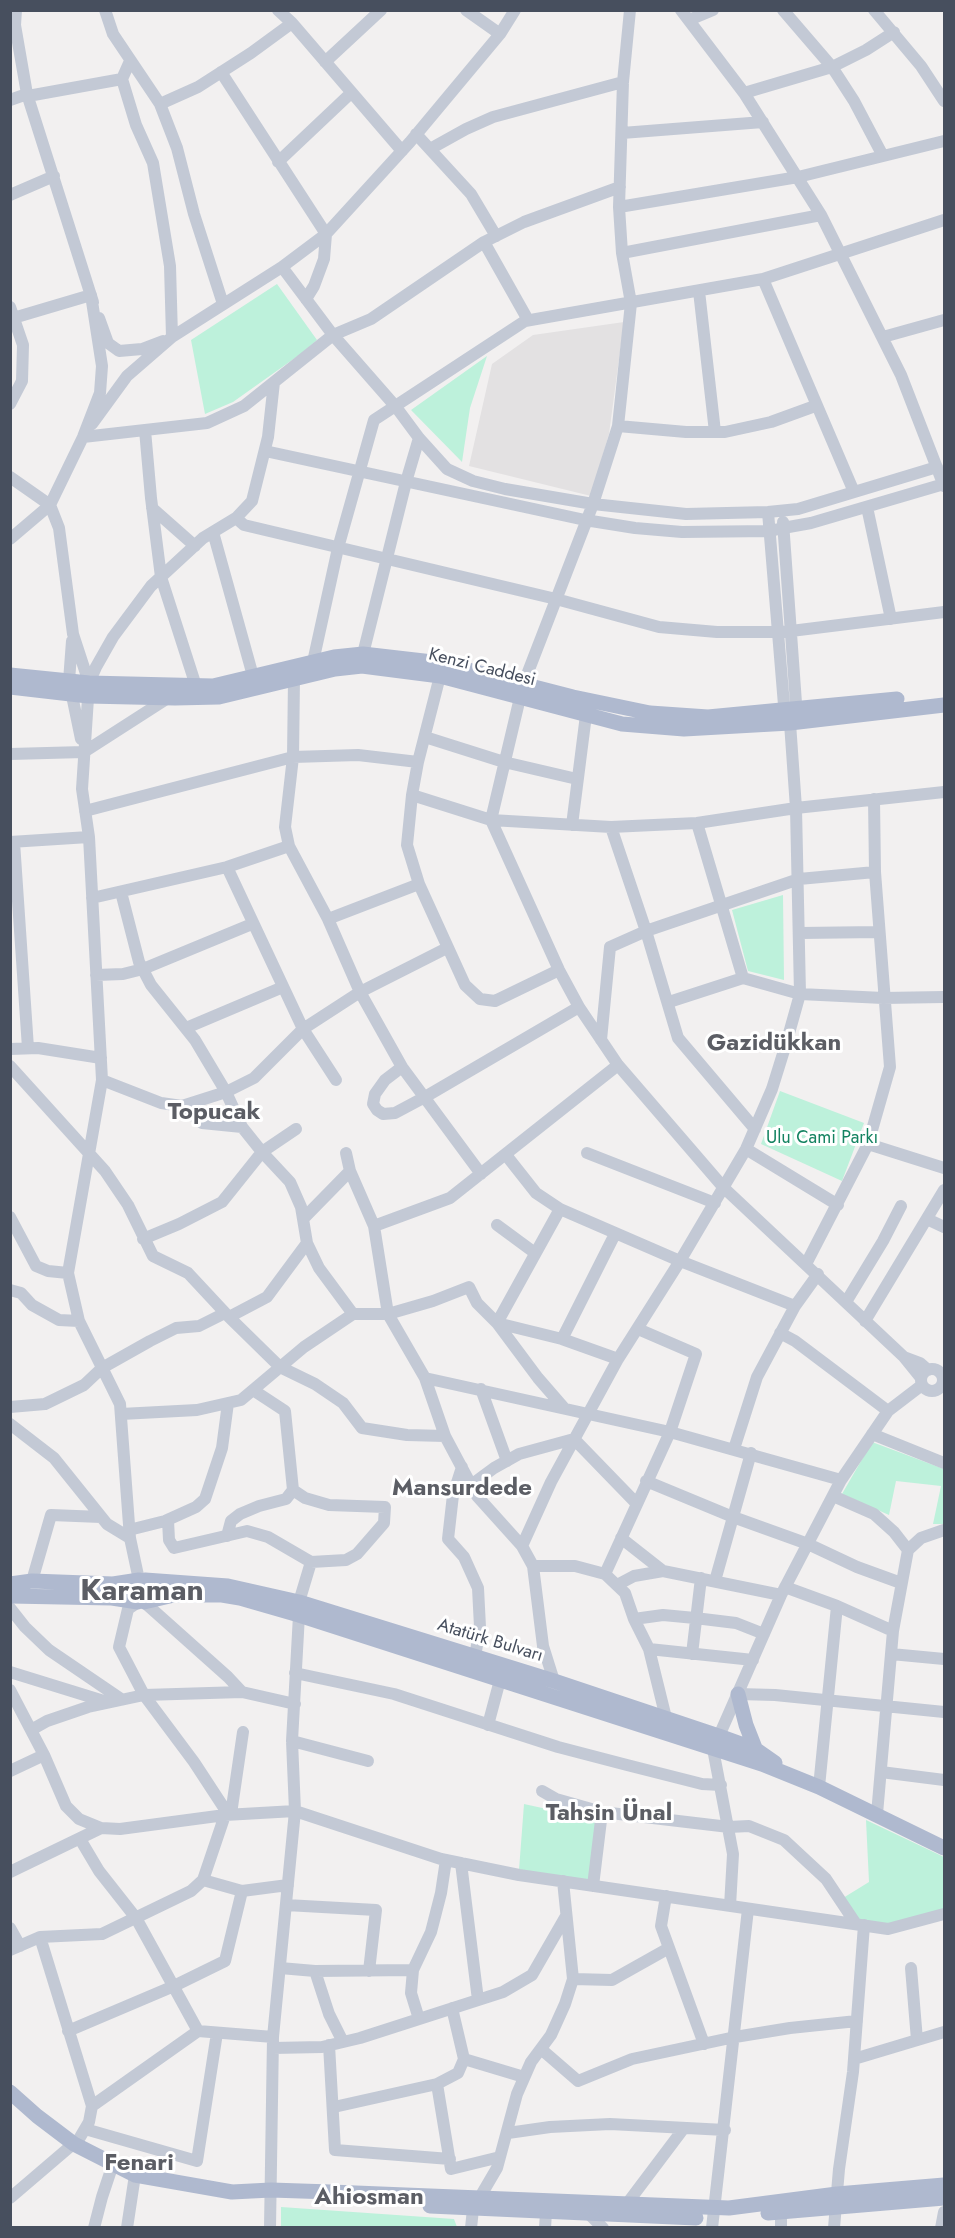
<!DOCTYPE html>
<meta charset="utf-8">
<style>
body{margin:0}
#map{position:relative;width:955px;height:2238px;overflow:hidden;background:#f2f0f0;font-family:Jost,sans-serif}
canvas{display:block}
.frame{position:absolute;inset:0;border:12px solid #474f5e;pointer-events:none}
</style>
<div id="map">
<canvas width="955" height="2238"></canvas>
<div class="frame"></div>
</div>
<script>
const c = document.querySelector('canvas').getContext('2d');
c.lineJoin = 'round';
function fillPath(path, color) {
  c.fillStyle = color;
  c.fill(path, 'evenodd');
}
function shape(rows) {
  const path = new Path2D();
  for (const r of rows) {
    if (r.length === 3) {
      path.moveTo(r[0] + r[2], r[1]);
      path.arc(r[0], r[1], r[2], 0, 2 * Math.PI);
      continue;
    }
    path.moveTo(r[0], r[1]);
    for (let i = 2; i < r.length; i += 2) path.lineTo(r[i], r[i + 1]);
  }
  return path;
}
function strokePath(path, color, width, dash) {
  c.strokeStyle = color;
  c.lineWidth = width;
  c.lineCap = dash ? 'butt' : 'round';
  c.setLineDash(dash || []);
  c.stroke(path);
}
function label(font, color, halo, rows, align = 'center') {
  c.font = font + ' Jost,sans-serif';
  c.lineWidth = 6;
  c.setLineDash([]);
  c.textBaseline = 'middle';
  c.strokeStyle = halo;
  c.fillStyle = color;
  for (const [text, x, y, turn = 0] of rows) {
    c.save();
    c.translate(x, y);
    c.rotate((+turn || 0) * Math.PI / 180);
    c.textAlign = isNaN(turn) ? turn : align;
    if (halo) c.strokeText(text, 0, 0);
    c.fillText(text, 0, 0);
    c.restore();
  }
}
fillPath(shape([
 [624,322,609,434,591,496,469,466,492,364,533,335]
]), '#e3e1e2');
fillPath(shape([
 [277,284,317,340,302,353,233,402,205,414,191,340],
 [487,356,470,408,462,462,411,410],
 [783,895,784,980,748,971,732,910],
 [780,1091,864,1123,842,1181,761,1144],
 [872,1442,944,1469,944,1524,933,1524,941,1486,896,1481,889,1515,842,1494],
 [524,1804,597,1820,589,1880,519,1870],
 [866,1820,944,1857,944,1912,888,1926,858,1922,843,1898,869,1882],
 [281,2207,454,2219,457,2227,281,2227]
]), '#bdf1db');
strokePath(shape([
 [16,10,15,25,27,94,93,302],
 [105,10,113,34,160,104,198,87,251,53,292,23],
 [278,10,292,23,402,151],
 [466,10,500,34],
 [630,10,623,82,619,207,622,253,631,303,618,426,593,504,523,685,491,820,559,970,579,1007,618,1065,724,1188,904,1357],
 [681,10,744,93,821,215,901,375,944,486],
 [783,10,832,67,854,101,883,156],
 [874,10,921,66,944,101],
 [689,20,713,10],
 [130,61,122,79,136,125,153,163,170,266,172,337],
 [325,62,381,10],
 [221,72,326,234,324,259,314,286,306,299],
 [744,93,832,67,866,50,894,32],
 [28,96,122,79],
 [10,100,27,94],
 [160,104,177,148,194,214,223,304],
 [622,133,763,122],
 [416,134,471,194,496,236],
 [430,149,466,129,493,117,623,82],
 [278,162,351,93],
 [10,195,54,176],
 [619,207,798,177,944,141],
 [484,242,528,320],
 [622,253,821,215],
 [282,267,333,335,396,407,419,438,447,469,473,481,505,489,593,504,686,514,768,512,798,509,937,467],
 [763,279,854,492],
 [699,291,715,432],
 [91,295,102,366,100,393,83,437,50,505,59,528,73,634,89,683,82,789,89,837,102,1080,68,1273,79,1321,120,1404,130,1538,139,1580],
 [10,307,23,345,22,381,10,404],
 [99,318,108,343,119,351,142,349,163,341],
 [10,319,91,295],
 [883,337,944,320],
 [92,424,127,376,172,337,282,267,326,234,410,142,500,34,515,10],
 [618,426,686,432,725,432,771,422,815,406],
 [145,430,151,498,161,577,196,686],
 [83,437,207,423,244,406,333,335,371,319,484,242,524,222,620,187],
 [265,451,585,520,635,528,682,532,770,531,783,528,811,523,944,484],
 [10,477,50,505,10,539],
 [867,507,891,619],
 [152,508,195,546],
 [768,512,785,717],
 [236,518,244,525,556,599,659,627,717,632,783,632,944,612],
 [783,522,797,717],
 [213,532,253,676],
 [72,641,69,681,81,739],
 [363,654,406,482,419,438],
 [313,662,338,548,374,420,525,321,763,279,944,220],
 [440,676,418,762,412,795,407,845,419,884,465,985,480,999,495,1001,559,970],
 [294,679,293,757,285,827,289,846,328,919,360,992,402,1067,481,1174],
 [89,683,96,667,113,637,151,586,203,538,236,518,252,501,268,437,274,382],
 [425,737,504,762,577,779],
 [10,754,84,752,168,698],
 [412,795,491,820,611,827,697,823,796,808,944,792],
 [85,811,293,757,358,755,418,762],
 [697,823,743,978,800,994,883,998,944,997],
 [572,825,586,715],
 [611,827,646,931,678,1038,755,1129],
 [10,842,89,837],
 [14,842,28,1048],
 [227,867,303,1029,336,1080],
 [121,892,139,962,151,985,195,1040,226,1092,242,1127,262,1152,290,1182,301,1207,307,1243,319,1268,353,1314],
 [92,898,227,867,289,846],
 [328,919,419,884],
 [800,933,879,932],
 [96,975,123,974,143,969,252,924],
 [669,1002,743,978],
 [186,1028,283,987],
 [601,1040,610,947,646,931,799,879,875,872],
 [10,1049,38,1048,101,1058],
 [10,1066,105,1171,128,1205,153,1256,188,1273,229,1317,280,1367,315,1384,343,1403,362,1428,407,1435,445,1436],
 [402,1067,385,1080,375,1094,373,1104,377,1110,383,1114,395,1113,425,1097,579,1007],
 [102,1080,161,1103,182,1106,226,1092,254,1078,303,1029,360,992,447,948],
 [182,1106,202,1123,242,1127],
 [868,1144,944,1168],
 [746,1149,838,1205],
 [346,1153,350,1171,374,1226,388,1314,425,1378,445,1436,477,1496,522,1546,533,1566,543,1646,554,1681],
 [587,1153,715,1203],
 [506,1155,536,1193,560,1209],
 [10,1217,36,1266,48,1271,68,1273],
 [303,1219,350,1171],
 [927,1219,944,1227],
 [497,1225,535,1253],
 [374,1226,450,1198,618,1065],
 [143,1239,179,1224,222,1202,262,1152,296,1129],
 [806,1264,868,1144,890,1067,875,872,874,799],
 [10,1290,21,1293,32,1305,59,1320,79,1321],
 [846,1302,883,1241,901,1206],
 [229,1317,267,1297,307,1243],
 [865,1321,944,1190],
 [780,1333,795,1341,888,1411],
 [562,1339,615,1234],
 [618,1359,562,1339,497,1323,560,1209,680,1261,795,1306],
 [932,1380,11],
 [425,1378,670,1432,841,1480],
 [921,1378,904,1357,920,1363,928,1370],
 [481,1389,507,1461],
 [10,1407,45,1404,84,1385,102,1368,150,1341,176,1328,199,1326,225,1313],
 [121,1414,197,1410,241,1400,304,1347,353,1314,388,1314,433,1301,469,1287,477,1303,497,1323,538,1378,564,1408],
 [10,1424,54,1458,107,1524,130,1538],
 [872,1434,944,1463],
 [734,1449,757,1377,795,1306,818,1274],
 [462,1467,453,1495,448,1539,464,1557,478,1588,480,1627,475,1657],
 [646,1481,733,1517,808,1544,857,1567,901,1583],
 [471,1485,494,1468,519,1454,574,1439,637,1504],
 [293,1490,305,1498,329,1505,385,1507,384,1523,357,1554,346,1560,311,1562],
 [833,1496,874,1514,894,1532,908,1550],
 [168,1520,169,1540,174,1548,247,1531,268,1537,311,1562,299,1602],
 [129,1530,165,1521,196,1507,205,1499,222,1448,228,1403],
 [227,1536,231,1521,240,1514,259,1506,286,1499,293,1490,285,1411,253,1390],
 [621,1538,663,1571,781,1595],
 [522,1546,551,1482,618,1359,680,1261,746,1149,772,1089,786,1044,800,994,796,808,790,723],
 [533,1566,575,1566,605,1574,625,1593,634,1619,649,1649,666,1718],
 [605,1574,670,1432,696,1354,638,1329],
 [32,1581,51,1515,101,1517],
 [715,1581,751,1453],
 [617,1585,634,1576,663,1571],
 [785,1587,837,1606,893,1631],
 [138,1602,128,1609,119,1647,144,1695,194,1762,228,1814],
 [144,1602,228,1677,242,1692],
 [10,1608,25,1627,49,1650,121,1699],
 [634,1619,663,1615,695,1618,736,1623,764,1634],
 [649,1649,753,1660],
 [692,1654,701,1578],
 [891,1654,944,1659],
 [10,1672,107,1702],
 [295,1673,394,1694,558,1747,627,1765,702,1784,721,1785],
 [10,1690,44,1755,66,1806,79,1819,101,1828,120,1829,225,1815,295,1811,441,1859,519,1875,888,1929,944,1914],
 [738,1694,775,1695,944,1712],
 [488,1725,500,1680],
 [31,1730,47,1721,88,1707,144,1695,242,1692,295,1704],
 [719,1736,781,1595,841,1480,888,1411,922,1385],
 [292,1741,368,1761],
 [713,1749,733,1854,730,1906],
 [10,1771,44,1755],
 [881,1772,944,1780],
 [819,1787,837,1606],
 [542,1791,556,1799,602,1812,729,1827,749,1826,784,1840,826,1879,856,1924],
 [231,1814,243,1732],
 [877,1814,893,1631,908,1550,921,1538,944,1530],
 [80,1839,99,1871,136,1918,198,2031,273,2037],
 [461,1863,478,2000],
 [10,1872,101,1828],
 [203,1880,242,1891,288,1885],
 [593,1886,602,1812],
 [666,1896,661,1926,704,2044],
 [286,1905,376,1910,369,1971],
 [10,1928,20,1946],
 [10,1950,40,1937,102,1934,191,1891,203,1880,225,1815],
 [280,1968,315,1971,413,1970],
 [911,1968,917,2040],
 [315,1971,329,2014,343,2042],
 [573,1979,612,1980,669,1948],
 [452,2008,464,2059,524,2077],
 [419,2019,411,1993,413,1970,431,1932,441,1893,446,1860],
 [68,2031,174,1986,225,1961,242,1891],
 [329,2045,335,2150,450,2159],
 [273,2048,322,2047,360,2038,503,1992,532,1975,566,1916],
 [541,2049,578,2081,632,2059,735,2037,790,2028,857,2021],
 [854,2059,944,2032],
 [437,2084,451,2169,500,2157],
 [92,2106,198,2031],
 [334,2107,437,2084,458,2073,464,2059],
 [85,2129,197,2161,217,2033],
 [508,2133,550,2127,610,2124,725,2130],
 [10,2198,79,2139,89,2122,92,2106,40,1937],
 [626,2205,684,2128],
 [590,2215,603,2228],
 [94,2228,102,2197,113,2164],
 [127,2228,135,2175],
 [270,2228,273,2037,295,1811,292,1741,299,1615],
 [471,2228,473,2209,497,2168,517,2094,531,2062,551,2035,565,2004,573,1979,563,1881],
 [545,2228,546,2213],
 [712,2228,748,1909],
 [781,2228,781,2205],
 [834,2228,839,2169,853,2072,864,1925],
 [941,2228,944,2212]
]), '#c3c9d5', 12);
strokePath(shape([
 [10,675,89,683,213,686,334,657,363,654,441,663,573,697,650,713,708,717,897,699],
 [10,687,88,696,175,698,219,697,335,669,362,666,440,676,622,724,684,729,790,723,944,705],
 [145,1580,228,1586,299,1602,554,1681,719,1736,755,1749,775,1763],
 [10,1584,32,1581,113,1584,139,1580],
 [10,1596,112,1598,138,1602],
 [144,1602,174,1595,222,1595,240,1598,299,1615,762,1764,819,1787,944,1848],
 [738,1694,746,1725,757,1753],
 [10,2092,37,2116,74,2144,135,2175,232,2192,271,2190,331,2192,729,2208,837,2194,944,2185],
 [430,2206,696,2218],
 [768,2213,944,2198]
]), '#afb9cf', 15);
label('18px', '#474f5e', '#fff', [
 ["Kenzi Caddesi",482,668,14],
 ["Atatürk Bulvarı",490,1641,17]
]);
label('18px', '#148361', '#fff', [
 ["Ulu Cami Parkı",822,1139]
]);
label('bold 24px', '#5c5e65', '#fff', [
 ["Gazidükkan",774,1044],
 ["Topucak",214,1113],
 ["Mansurdede",462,1489],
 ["Tahsin Ünal",609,1814],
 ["Fenari",139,2164],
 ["Ahiosman",369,2198]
]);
label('bold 30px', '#5c5e65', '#fff', [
 ["Karaman",142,1593]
]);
</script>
